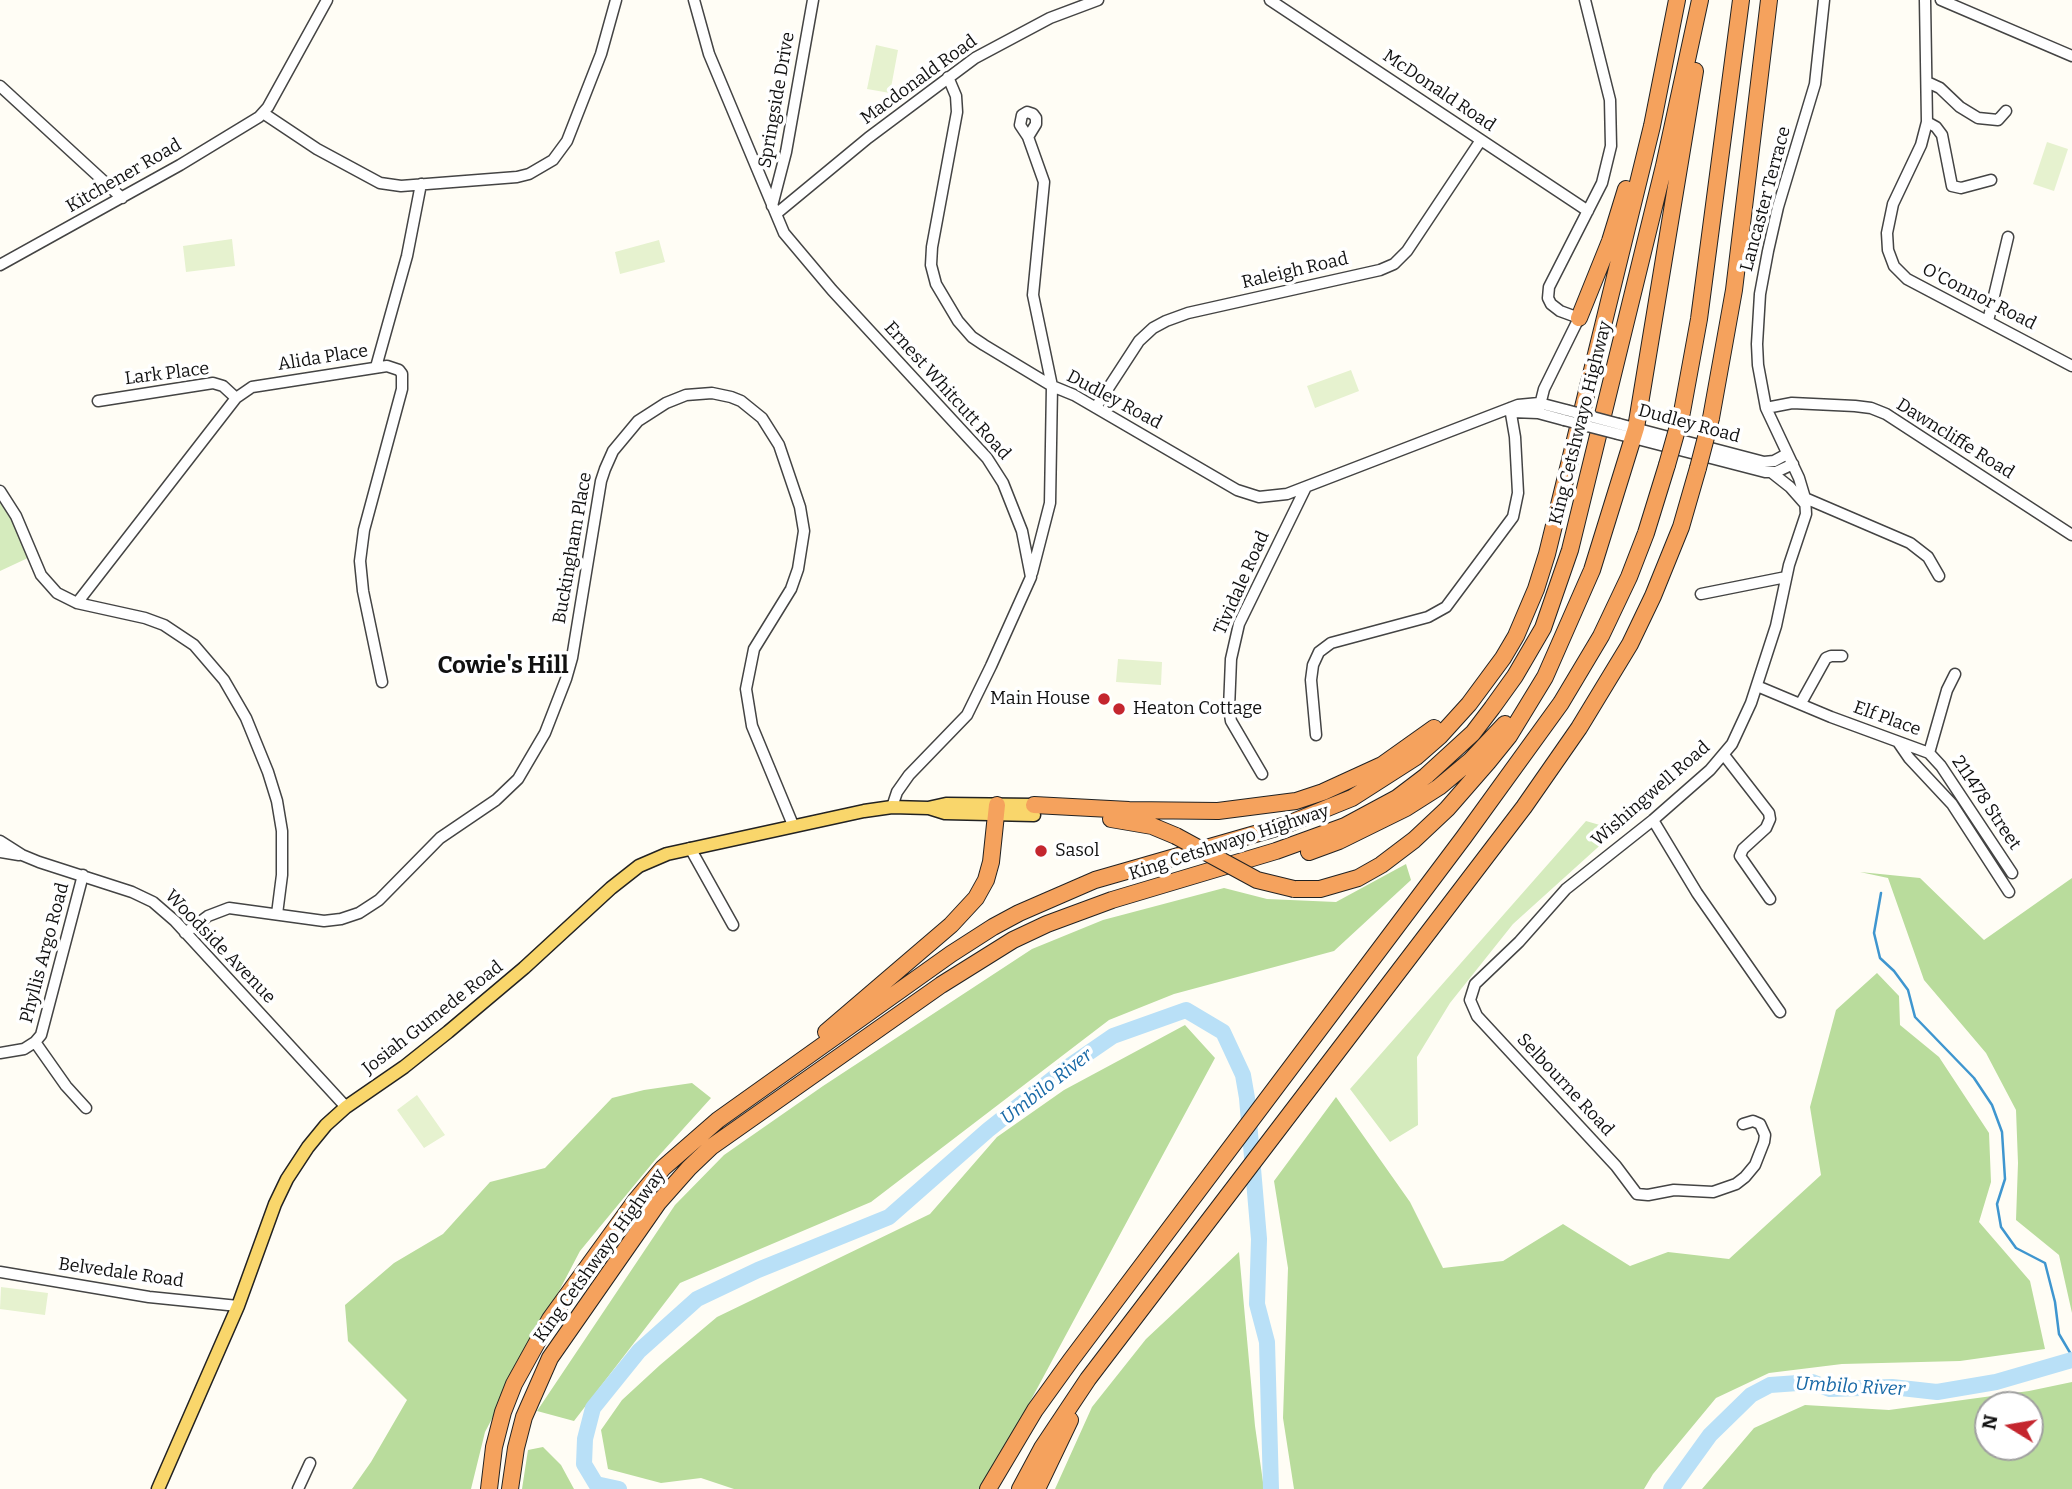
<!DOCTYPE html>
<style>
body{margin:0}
#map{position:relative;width:2072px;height:1489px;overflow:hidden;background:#fffdf5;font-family:Bitter,serif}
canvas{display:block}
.north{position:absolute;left:1974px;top:1391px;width:70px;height:70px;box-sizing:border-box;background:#fff;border:2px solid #a0a0a0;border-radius:50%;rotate:281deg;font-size:19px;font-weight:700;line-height:28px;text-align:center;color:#111}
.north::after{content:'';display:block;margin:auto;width:24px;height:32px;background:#c4262e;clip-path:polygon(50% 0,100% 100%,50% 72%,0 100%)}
</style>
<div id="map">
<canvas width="2072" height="1489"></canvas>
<div class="north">N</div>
</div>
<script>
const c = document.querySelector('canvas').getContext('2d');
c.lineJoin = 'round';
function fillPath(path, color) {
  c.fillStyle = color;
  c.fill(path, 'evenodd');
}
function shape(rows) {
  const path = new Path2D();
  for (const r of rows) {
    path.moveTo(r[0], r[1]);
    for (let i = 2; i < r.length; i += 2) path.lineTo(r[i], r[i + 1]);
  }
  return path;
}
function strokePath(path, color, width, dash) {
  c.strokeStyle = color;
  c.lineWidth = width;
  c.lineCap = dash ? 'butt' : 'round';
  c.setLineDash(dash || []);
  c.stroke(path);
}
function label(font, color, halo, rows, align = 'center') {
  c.font = font + ' Bitter,serif';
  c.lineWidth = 7;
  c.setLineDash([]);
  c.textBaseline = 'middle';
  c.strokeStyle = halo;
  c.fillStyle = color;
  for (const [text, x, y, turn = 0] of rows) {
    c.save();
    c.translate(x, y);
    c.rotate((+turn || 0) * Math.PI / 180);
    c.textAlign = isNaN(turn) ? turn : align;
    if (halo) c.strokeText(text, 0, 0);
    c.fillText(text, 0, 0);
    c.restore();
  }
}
fillPath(shape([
 [0,498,15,524,30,557,0,571],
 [1586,821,1617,830,1513,924,1450,1003,1417,1057,1418,1125,1390,1142,1350,1089]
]), '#d5ebbd');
fillPath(shape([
 [1406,864,1411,880,1334,951,1174,994,1109,1020,871,1202,680,1283,574,1421,537,1411,675,1205,724,1155,823,1086,1032,949,1103,920,1224,888,1267,899,1336,902],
 [1860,872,1920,878,1984,940,2072,878,2072,1313,2059,1255,2016,1220,2018,1163,2016,1110,1986,1053,1924,980,1888,878],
 [1877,973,1899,996,1900,1025,1939,1057,1989,1133,1991,1182,1979,1222,2030,1281,2045,1349,1960,1361,1842,1364,1769,1373,1716,1398,1653,1474,1644,1489,1294,1489,1283,1418,1288,1268,1274,1181,1336,1097,1410,1202,1443,1268,1503,1261,1563,1224,1630,1266,1668,1252,1729,1259,1821,1175,1810,1107,1836,1010],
 [1185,1025,1215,1058,983,1489,734,1489,701,1478,661,1483,608,1469,601,1430,622,1400,660,1365,717,1317,930,1214,997,1137,1064,1090],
 [692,1083,711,1098,655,1160,580,1251,485,1432,471,1489,352,1489,371,1462,407,1400,348,1341,345,1305,394,1263,443,1234,490,1182,545,1168,612,1098,644,1090],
 [1239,1252,1255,1426,1264,1489,1055,1489,1092,1407,1146,1339],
 [2072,1382,2072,1489,1702,1489,1754,1428,1805,1405,1889,1410,2029,1391],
 [1988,1405,2030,1405,2030,1447,1988,1447],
 [543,1447,561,1465,574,1489,522,1489,528,1450]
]), '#b9dc9c');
fillPath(shape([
 [876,45,898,50,890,93,867,89],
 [2047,142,2068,149,2054,191,2033,184],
 [232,239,235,266,186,272,183,246],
 [659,240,665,262,620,274,615,252],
 [1351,370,1359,391,1315,408,1307,386],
 [1118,659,1162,662,1161,685,1116,682],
 [417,1095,445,1135,424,1148,397,1110],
 [1,1287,48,1293,45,1315,0,1309]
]), '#e6f2cf');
strokePath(shape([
 [1881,893,1874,933,1880,958,1894,971,1908,990,1915,1017,1974,1078,1992,1105,2002,1132,2005,1179,1997,1204,2001,1227,2016,1248,2045,1263,2055,1302,2059,1334,2072,1356]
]), '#3f96cf', 2.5);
strokePath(shape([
 [619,1489,596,1484,584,1464,585,1439,593,1408,639,1351,697,1299,758,1270,889,1217,988,1130,1065,1069,1113,1036,1186,1010,1223,1032,1243,1075,1247,1098,1259,1239,1257,1304,1267,1342,1271,1489],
 [1671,1489,1710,1435,1751,1395,1770,1385,1812,1382,1830,1389,1892,1387,1937,1392,1996,1382,2072,1360]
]), '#b9e0f7', 16);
const minor = shape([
 [694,0,709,54,784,233,832,290,987,458,1003,483,1022,531,1031,577,991,666,967,715,909,775,897,792,892,807],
 [1270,0,1588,211],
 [1925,0,1927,122,1921,145,1893,204,1887,233,1888,250,1894,266,1907,279,2072,366],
 [1941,0,2072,56],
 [948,77,956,96,957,112,932,247,931,265,936,284,958,321,972,337,984,345,1052,386,1074,395,1237,490,1259,497,1287,494,1518,405,1539,403,1566,410],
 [1927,82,1940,88,1960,107,1978,118,1998,120,2006,111],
 [0,86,122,198],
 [263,113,317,149,380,183,401,186,517,177,529,174,553,160,567,141,601,54,616,0],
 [1927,122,1936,127,1942,135,1952,186,1961,188,1991,180],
 [1028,137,1036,124,1036,118,1033,114,1027,112,1022,115,1020,125,1028,137,1044,182,1033,295,1052,386,1050,503,1032,573],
 [772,206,786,152,813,0],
 [776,214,868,138,975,58,1050,18,1098,0],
 [0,265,180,165,259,117,268,107,327,0],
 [1988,321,2008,237],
 [376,367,407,256,421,184],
 [98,401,213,383,223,386,236,398],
 [1096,407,1139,341,1153,328,1166,321,1188,313,1380,270,1394,264,1407,251,1481,140],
 [1766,408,1792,403,1855,406,1871,408,1886,414,2072,535],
 [1512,412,1538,413,1564,420],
 [1538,413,1544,389,1579,318,1560,311,1551,304,1548,298,1549,287,1602,183,1611,146,1610,100,1585,0],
 [1619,424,1764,462,1774,461,1787,454],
 [1618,434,1765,472,1776,472,1793,464],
 [1771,472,1790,487,1805,504],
 [0,491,16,516,41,575,57,593,77,603,145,618,164,625,194,645,224,680,246,718,268,772,277,801,282,831,282,875,277,914],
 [1805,498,1910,543,1928,557,1939,576],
 [1701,594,1786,577],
 [77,603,236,398,252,387,387,366,399,370,402,374,402,389,364,530,360,561,363,591,382,682],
 [1757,686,1831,717,1929,753,1941,766,2012,873],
 [1801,703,1826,658,1831,656,1842,656],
 [1316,735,1311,680,1313,665,1319,652,1331,643,1428,617,1446,607,1513,517,1518,493,1515,437,1510,408],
 [1898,742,1909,758,1952,804,2009,892],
 [1929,753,1947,690,1955,674],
 [1724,755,1769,813,1770,819,1766,828,1743,849,1740,856,1770,899],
 [1262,774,1231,721,1229,709,1231,659,1239,624,1306,487],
 [1653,820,1697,893,1780,1012],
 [0,841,22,855,39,862,132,892,153,902,175,921,346,1107],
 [690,848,733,925],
 [0,852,19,855],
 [185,933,208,916,229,908,324,921,341,919,359,913,379,900,440,838,496,800,518,779,545,733,566,679,572,658,601,481,605,469,613,451,638,421,666,403,686,395,712,393,731,397,741,401,762,418,779,445,800,507,804,531,798,569,791,589,754,649,746,689,752,726,793,825],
 [35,1042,66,1086,86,1108],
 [0,1053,24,1049,35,1042,41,1035,83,875],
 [1743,1124,1753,1121,1760,1124,1765,1135,1764,1142,1755,1165,1745,1177,1736,1184,1713,1192,1674,1190,1648,1195,1637,1194,1616,1166,1477,1016,1470,1000,1475,984,1519,942,1566,889,1653,820,1710,770,1732,744,1751,703,1776,626,1789,565,1806,514,1805,498,1799,478,1766,408,1758,365,1757,344,1760,294,1768,251,1778,207,1815,84,1824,0],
 [0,1272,149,1297,238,1306],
 [298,1489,310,1463]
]);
const major = shape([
 [929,808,945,813,1034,815],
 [158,1489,238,1306,275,1204,287,1179,308,1147,326,1125,346,1107,404,1067,448,1032,524,968,611,888,639,866,667,854,864,811,892,807,928,808,946,804,1034,805]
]);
const highway = shape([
 [1579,318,1610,241,1626,189],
 [1682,412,1699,319,1741,0],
 [1711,418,1734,290,1769,0],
 [1034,805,1129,810,1218,811,1296,801,1323,792,1382,765,1434,728],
 [1111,819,1152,826,1176,836],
 [1309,852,1339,841,1406,808,1439,787,1470,761,1505,724],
 [1294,889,1320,889,1358,878,1381,865,1414,840,1447,809,1488,762,1509,736,1545,677,1592,570,1636,428,1695,71],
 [826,1032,951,925,976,898,986,880,991,862,997,805],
 [489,1489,494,1447,503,1412,514,1384,550,1319,636,1200,663,1168,718,1120,951,954,993,927,1019,913,1095,880,1283,826,1352,798,1416,757,1440,736,1469,704,1503,658,1516,636,1536,589,1547,554,1652,126,1677,0],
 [510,1489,516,1448,524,1417,550,1358,658,1203,689,1168,711,1147,941,985,1013,940,1047,924,1112,900,1276,851,1345,826,1397,798,1426,776,1473,733,1492,708,1515,676,1543,628,1570,550,1664,166,1700,0],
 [988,1489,1035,1410,1071,1360,1464,837,1561,703,1601,636,1629,577,1646,533,1667,465],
 [1020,1489,1042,1448,1088,1379,1524,807,1579,728,1630,644,1653,596,1681,527,1698,468],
 [1037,1489,1070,1420]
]);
strokePath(minor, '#444', 13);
strokePath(major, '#222', 15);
strokePath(highway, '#222', 18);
strokePath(minor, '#fff', 10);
strokePath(major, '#f9d66b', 12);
strokePath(highway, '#f5a25d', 16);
const minorBridge = shape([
 [1566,410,1619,424],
 [1564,420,1618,434]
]);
const highwayBridge = shape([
 [1667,465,1682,412],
 [1698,468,1711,418],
 [1176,836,1257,880,1294,889]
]);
strokePath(minorBridge, '#444', 13, []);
strokePath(highwayBridge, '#222', 18, []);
strokePath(minorBridge, '#fff', 10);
strokePath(highwayBridge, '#f5a25d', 16);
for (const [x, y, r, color] of [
 [1104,699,7,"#c4262e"],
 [1119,709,7,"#c4262e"],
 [1041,851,7,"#c4262e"]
]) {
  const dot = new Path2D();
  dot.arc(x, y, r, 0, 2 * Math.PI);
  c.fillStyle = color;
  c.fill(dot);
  strokePath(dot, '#fff', 2.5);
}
label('18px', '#111', '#fff', [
 ["Macdonald Road",919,80,-36],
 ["McDonald Road",1439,91,34],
 ["Springside Drive",777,100,-80],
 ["Kitchener Road",124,176,-30],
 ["Lancaster Terrace",1766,199,-75],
 ["Raleigh Road",1295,271,-13],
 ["O'Connor Road",1979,297,27],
 ["Alida Place",323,358,-9],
 ["Lark Place",167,374,-7],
 ["Ernest Whitcutt Road",947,391,48],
 ["Dudley Road",1114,400,28],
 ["King Cetshwayo Highway",1581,423,-76],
 ["Dudley Road",1689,424,15],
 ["Dawncliffe Road",1955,439,32],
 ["Buckingham Place",573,548,-80],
 ["Tividale Road",1242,583,-66],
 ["Elf Place",1887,719,20],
 ["Wishingwell Road",1651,794,-41],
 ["211478 Street",1986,803,56],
 ["King Cetshwayo Highway",1229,843,-18],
 ["Woodside Avenue",220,947,46],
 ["Phyllis Argo Road",45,953,-75],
 ["Josiah Gumede Road",433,1018,-38],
 ["Selbourne Road",1565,1085,47],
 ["King Cetshwayo Highway",600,1256,-54],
 ["Belvedale Road",121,1273,8]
]);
label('18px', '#111', '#fff', [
 ["Main House",1090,699,"right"],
 ["Heaton Cottage",1133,709],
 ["Sasol",1055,851]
], 'left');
label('italic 19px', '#1768a6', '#fff', [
 ["Umbilo River",1047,1087,-38],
 ["Umbilo River",1850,1387,3]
]);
label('bold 24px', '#111', '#fff', [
 ["Cowie's Hill",503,666]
]);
</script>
